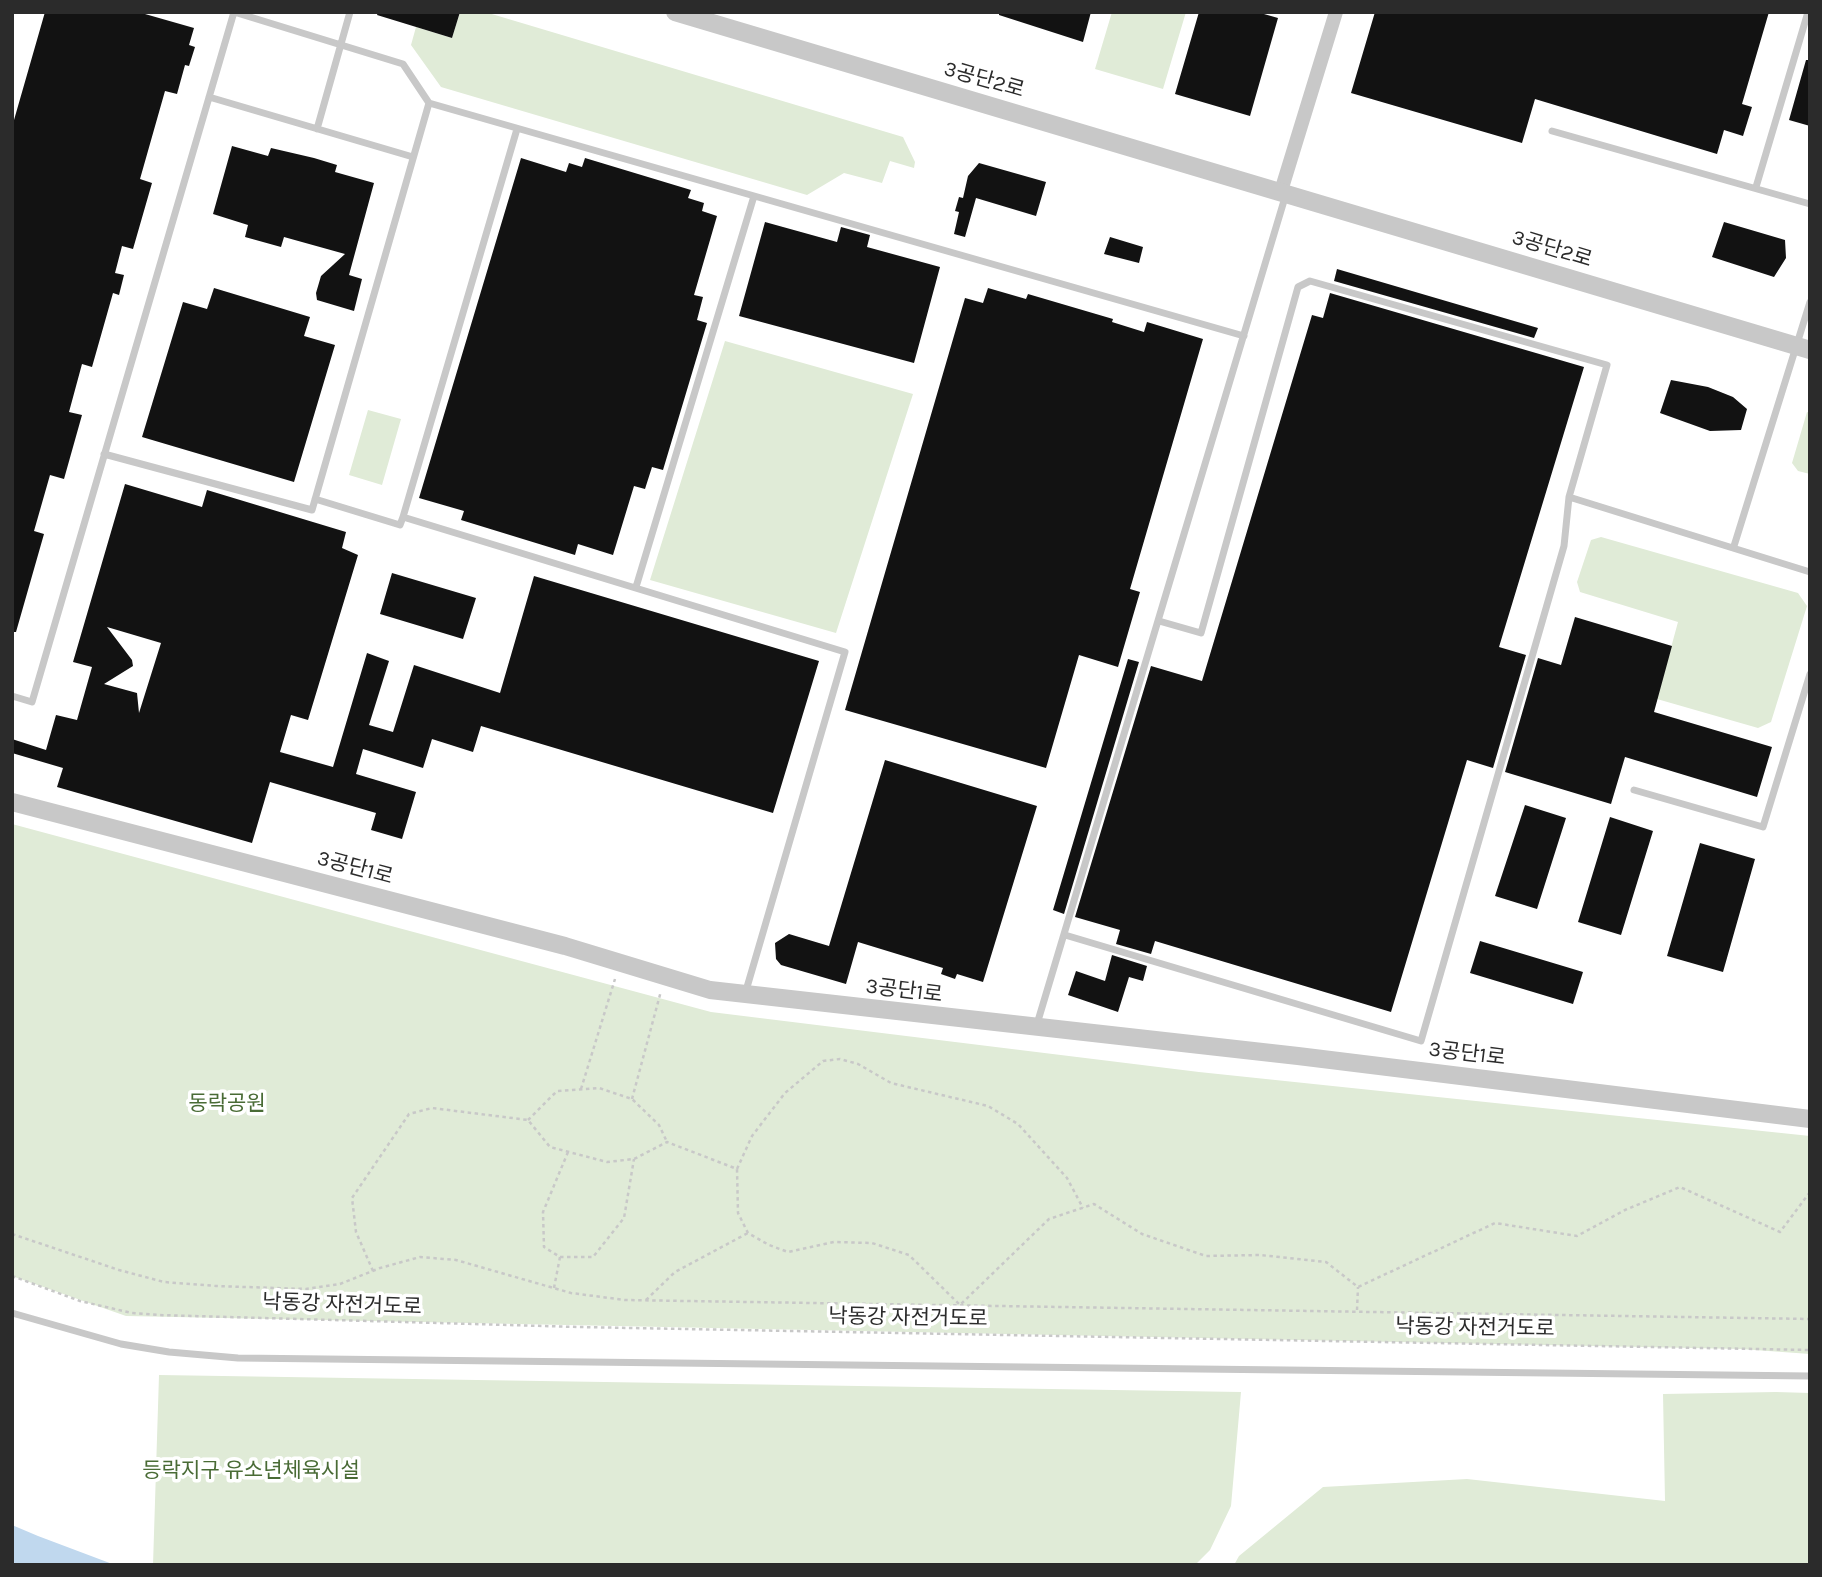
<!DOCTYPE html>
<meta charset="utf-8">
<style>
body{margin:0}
#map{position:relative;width:1822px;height:1577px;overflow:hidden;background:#fff;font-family:Karla,sans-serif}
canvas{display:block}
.frame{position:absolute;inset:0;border:14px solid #2b2b2b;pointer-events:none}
</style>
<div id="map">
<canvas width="1822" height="1577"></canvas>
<div class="frame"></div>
</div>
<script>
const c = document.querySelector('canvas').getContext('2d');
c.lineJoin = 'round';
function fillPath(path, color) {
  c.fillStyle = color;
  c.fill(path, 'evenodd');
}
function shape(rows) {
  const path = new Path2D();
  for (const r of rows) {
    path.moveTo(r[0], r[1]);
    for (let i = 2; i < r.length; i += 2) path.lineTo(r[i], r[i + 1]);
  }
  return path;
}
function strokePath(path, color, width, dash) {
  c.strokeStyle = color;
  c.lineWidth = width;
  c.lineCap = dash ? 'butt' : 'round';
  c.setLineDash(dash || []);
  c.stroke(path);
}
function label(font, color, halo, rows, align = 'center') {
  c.font = font + ' Karla,"Noto Sans KR",sans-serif';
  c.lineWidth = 7;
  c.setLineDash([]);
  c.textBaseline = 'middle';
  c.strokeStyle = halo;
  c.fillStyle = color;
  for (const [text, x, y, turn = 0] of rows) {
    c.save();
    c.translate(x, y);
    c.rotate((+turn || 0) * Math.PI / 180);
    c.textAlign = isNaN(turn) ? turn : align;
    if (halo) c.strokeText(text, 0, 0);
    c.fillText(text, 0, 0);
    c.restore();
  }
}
fillPath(shape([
 [460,12,485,12,903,137,915,162,914,168,890,161,882,183,844,173,807,195,441,87,411,45,416,27,452,38],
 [1112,12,1186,12,1163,89,1095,69],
 [725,341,913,394,836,633,650,580],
 [368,410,401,419,382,485,349,475],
 [1807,412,1810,413,1810,474,1798,471,1792,463],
 [1601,537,1798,593,1807,606,1771,722,1758,728,1657,699,1678,622,1580,592,1577,582,1591,540],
 [12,824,711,1012,1199,1072,1810,1136,1810,1354,1741,1349,126,1316,12,1276],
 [159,1375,1241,1392,1231,1506,1210,1550,1195,1565,153,1565],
 [1776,1392,1810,1393,1810,1565,1234,1565,1239,1556,1323,1487,1467,1479,1665,1501,1663,1394]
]), '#e0ebd7');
fillPath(shape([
 [12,1525,38,1536,115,1565,12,1565]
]), '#c0d8ee');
fillPath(shape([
 [45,12,138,12,194,28,189,45,195,47,189,66,185,65,177,94,165,91,140,179,152,183,133,249,122,246,115,273,124,275,119,295,113,293,92,367,82,364,69,412,82,415,64,479,50,475,34,531,44,534,16,632,12,632,12,127],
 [378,12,460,12,452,38,377,15],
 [999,12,1091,12,1083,42,999,15],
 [1199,12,1257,12,1278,18,1250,116,1175,94],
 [1375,12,1769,12,1742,104,1752,107,1743,136,1724,130,1717,154,1535,99,1522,143,1351,93],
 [1806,60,1810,60,1810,126,1789,120],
 [232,146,268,156,271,148,314,158,337,165,335,172,374,183,349,275,362,279,354,311,317,300,316,293,321,276,345,254,284,237,281,247,245,237,248,225,213,214],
 [521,158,566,172,569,163,582,167,585,158,691,190,688,198,704,203,702,211,717,216,694,295,703,297,697,320,707,323,663,470,652,467,645,489,634,486,613,555,578,544,575,555,461,520,464,511,419,498],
 [979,163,1046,182,1036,216,976,198,965,237,954,234,959,212,955,211,959,197,963,198,968,176],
 [765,222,837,242,841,227,870,235,867,247,940,267,914,363,739,316],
 [1724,222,1785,240,1786,258,1774,277,1712,257],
 [1110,237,1143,247,1139,263,1104,254],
 [1337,269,1538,328,1534,338,1334,281],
 [214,288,310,317,304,336,335,345,294,482,142,437,183,302,207,309],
 [988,288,1026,299,1028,294,1113,319,1112,322,1144,332,1147,322,1203,339,1130,589,1140,592,1118,667,1079,655,1046,768,845,710,965,298,983,303],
 [1330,293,1584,367,1499,647,1526,655,1493,768,1467,760,1391,1012,1155,941,1151,954,1116,944,1120,930,1075,917,1151,666,1202,681,1312,315,1323,318],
 [1671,380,1708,387,1733,397,1747,409,1741,430,1710,431,1660,413],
 [125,484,202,507,207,490,346,532,342,548,358,555,308,720,291,715,280,752,333,767,367,653,389,661,369,725,393,732,414,665,500,693,534,576,819,661,773,813,481,726,473,752,432,739,423,768,363,749,356,774,416,792,402,839,371,830,376,813,270,782,252,843,57,787,63,768,12,753,12,739,46,750,56,715,77,720,92,667,73,662],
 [107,627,161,643,139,713,137,693,104,684,133,666,132,660],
 [392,573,476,598,463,639,380,614],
 [1575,617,1672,646,1654,712,1772,747,1757,797,1625,757,1611,804,1505,772,1538,658,1561,665],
 [1128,659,1139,662,1064,914,1053,910],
 [885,760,1037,806,983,982,957,974,955,979,941,974,943,968,858,942,846,984,781,965,776,959,775,943,789,934,829,946],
 [1525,805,1566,818,1537,909,1495,896],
 [1610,817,1653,831,1621,935,1578,922],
 [1700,843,1755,859,1723,972,1667,956],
 [1480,941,1583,972,1573,1004,1470,973],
 [1112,955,1147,966,1143,981,1129,977,1118,1012,1068,995,1076,971,1105,981]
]), '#121212');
strokePath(shape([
 [581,1089,615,979],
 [632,1099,661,991],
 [528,1120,557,1091,599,1088,632,1099,659,1125,667,1142],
 [737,1169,752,1136,785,1093,823,1061,840,1059,858,1064,891,1083,988,1106,1018,1124,1067,1178,1083,1208],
 [12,1234,119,1270,164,1282,216,1286,306,1289,340,1284,380,1268,420,1257,456,1260,571,1293,625,1300,1810,1319],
 [560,1257,593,1257,624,1218,634,1159],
 [373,1271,356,1232,352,1198,409,1114,432,1108,528,1120,550,1147,607,1162,634,1159,667,1142,737,1169,738,1213,748,1233,769,1245,788,1252,834,1242,872,1243,909,1255,960,1305,1049,1219,1094,1204,1142,1234,1206,1256,1260,1255,1326,1262,1358,1287,1495,1223,1577,1236,1625,1210,1680,1187,1780,1232,1810,1192],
 [12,1276,80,1301,132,1313,159,1315,578,1327,1810,1350],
 [554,1288,560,1257,544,1247,543,1212,568,1152],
 [646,1300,675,1272,748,1233],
 [1357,1310,1358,1287]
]), '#c8c8c8', 2.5, [3.5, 3.5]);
strokePath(shape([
 [234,12,403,64,429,103,1244,336],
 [209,97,413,157],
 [317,129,350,12],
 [1552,131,1810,204],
 [1756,187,1808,12],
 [104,454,312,510,429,103],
 [1569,497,1810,572],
 [315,499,400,525,403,517,845,652,745,994],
 [403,517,517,129],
 [1734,546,1810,302],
 [636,587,754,196],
 [12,696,32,702,234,12],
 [1634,790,1763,827,1810,674],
 [1065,935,1421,1041,1564,546,1569,497,1607,365,1310,281,1298,287,1201,633,1159,621],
 [1037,1024,1286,194],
 [12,1313,121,1344,169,1352,238,1358,1810,1376]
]), '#c8c8c8', 7);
strokePath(shape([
 [1281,191,1336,12]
]), '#c8c8c8', 14);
strokePath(shape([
 [675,12,1810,350],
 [12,802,565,946,710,990,1298,1056,1810,1119]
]), '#c8c8c8', 18);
label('21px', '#2b2b2b', '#fff', [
 ["3공단2로",984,80,16],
 ["3공단2로",1552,249,17],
 ["3공단1로",355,868,15],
 ["3공단1로",904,991,7],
 ["3공단1로",1467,1054,7],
 ["낙동강 자전거도로",342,1305,2],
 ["낙동강 자전거도로",908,1318,1],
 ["낙동강 자전거도로",1475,1328,1]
]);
label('21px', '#496b35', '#fff', [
 ["동락공원",227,1104],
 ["등락지구 유소년체육시설",251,1471]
]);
</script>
